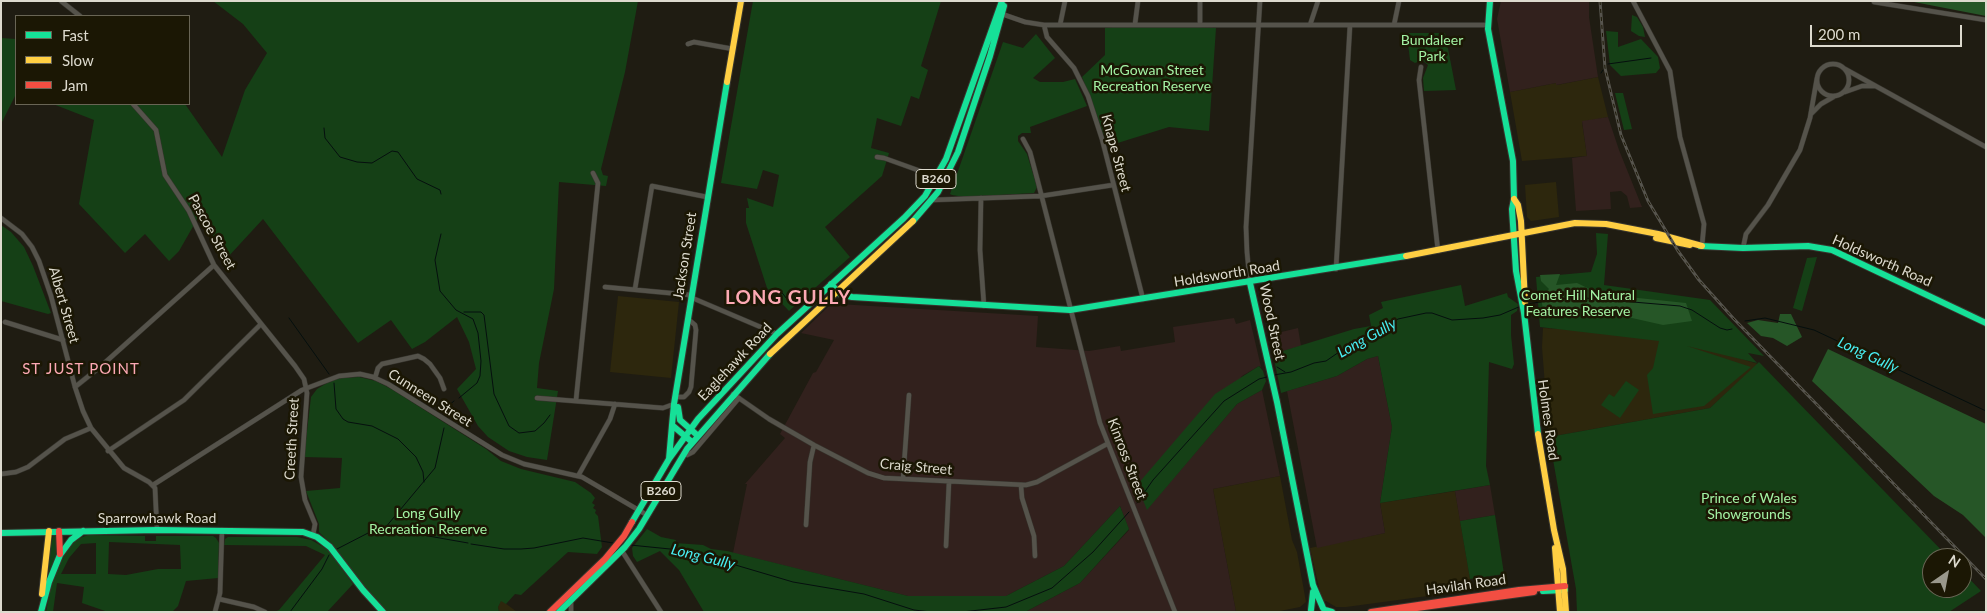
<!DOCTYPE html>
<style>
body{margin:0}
#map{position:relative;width:1987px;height:613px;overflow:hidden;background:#1f1c12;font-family:Lato,sans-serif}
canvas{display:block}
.frame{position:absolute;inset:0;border:2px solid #dddace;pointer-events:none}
.legend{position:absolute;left:15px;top:15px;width:175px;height:90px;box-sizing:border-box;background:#1b1704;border:1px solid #696555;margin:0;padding:6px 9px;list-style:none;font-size:15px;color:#dddace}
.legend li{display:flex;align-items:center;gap:10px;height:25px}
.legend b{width:25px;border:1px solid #696555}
.north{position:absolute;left:1922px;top:548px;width:50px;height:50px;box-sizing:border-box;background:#1b1704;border:1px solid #696555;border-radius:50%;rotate:33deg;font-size:14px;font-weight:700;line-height:20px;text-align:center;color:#dddace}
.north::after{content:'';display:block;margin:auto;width:18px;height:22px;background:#9a988c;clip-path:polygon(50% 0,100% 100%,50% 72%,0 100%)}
.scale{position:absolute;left:1810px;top:25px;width:152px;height:22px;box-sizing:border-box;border:2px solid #dddace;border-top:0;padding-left:6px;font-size:15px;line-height:18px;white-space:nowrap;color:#dddace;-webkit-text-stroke:4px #1b1704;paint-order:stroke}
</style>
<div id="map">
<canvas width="1987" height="613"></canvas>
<div class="frame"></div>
<ul class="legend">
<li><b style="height:6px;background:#16e098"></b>Fast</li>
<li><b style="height:6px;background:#ffcf43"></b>Slow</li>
<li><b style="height:6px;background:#f24e42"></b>Jam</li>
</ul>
<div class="north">N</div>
<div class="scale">200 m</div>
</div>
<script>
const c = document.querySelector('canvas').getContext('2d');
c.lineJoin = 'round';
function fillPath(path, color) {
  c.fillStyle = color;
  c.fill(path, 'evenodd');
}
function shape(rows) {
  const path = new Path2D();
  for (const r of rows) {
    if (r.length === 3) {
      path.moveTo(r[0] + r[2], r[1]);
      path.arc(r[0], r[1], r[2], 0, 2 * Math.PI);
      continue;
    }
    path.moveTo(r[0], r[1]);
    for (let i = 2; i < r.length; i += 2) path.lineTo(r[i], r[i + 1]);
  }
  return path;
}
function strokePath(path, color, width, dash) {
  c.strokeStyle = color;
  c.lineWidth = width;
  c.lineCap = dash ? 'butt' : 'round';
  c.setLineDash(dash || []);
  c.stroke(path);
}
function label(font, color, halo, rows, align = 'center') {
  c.font = font + ' Lato,sans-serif';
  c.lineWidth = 5;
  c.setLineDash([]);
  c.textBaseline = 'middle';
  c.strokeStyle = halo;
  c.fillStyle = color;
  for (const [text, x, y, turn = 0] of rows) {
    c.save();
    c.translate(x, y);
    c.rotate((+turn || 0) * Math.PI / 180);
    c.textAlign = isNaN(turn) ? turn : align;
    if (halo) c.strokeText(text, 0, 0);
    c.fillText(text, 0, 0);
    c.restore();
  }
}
fillPath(shape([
 [1598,77,1608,117,1582,122,1587,156,1522,161,1510,92,1556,83,1557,85],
 [1556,182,1559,217,1531,221,1527,217,1525,185],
 [618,296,679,302,671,378,610,372],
 [1543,328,1664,335,1758,364,1710,408,1549,437,1542,347],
 [1280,476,1292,540,1297,552,1306,602,1300,607,1275,612,1236,612,1213,489],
 [1455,491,1472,590,1346,607,1336,607,1326,601,1322,601,1310,548,1385,533,1380,503],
 [501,600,517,612,499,612,498,607]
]), '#2d270d');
fillPath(shape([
 [1501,1,1589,1,1589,17,1598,77,1556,85,1556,83,1510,92,1497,19],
 [1608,117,1619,150,1642,207,1630,208,1627,196,1621,191,1610,192,1611,209,1576,211,1572,158,1587,156,1582,121],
 [838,304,1038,316,1036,347,1089,351,1120,346,1121,351,1175,342,1173,327,1234,318,1236,324,1250,320,1261,367,1259,366,1242,376,1147,509,1237,404,1262,390,1280,476,1213,489,1236,612,1025,612,1080,583,1129,530,1120,506,1064,566,1006,596,908,596,733,553,747,484,745,484,785,438,780,434,813,373,816,372,834,340,801,333,829,306],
 [1298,328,1301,346,1273,354,1269,335],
 [1378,356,1392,427,1380,503,1385,533,1317,548,1287,391,1337,376,1367,359],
 [1490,485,1495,515,1460,521,1455,491]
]), '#32211d');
fillPath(shape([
 [213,1,638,1,625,72,601,169,603,175,608,176,606,186,559,182,554,289,539,363,537,388,558,391,547,460,527,457,509,451,488,437,478,426,457,389,476,369,469,342,457,317,425,342,412,349,391,320,358,343,263,219,227,258,206,224,203,209,179,251,169,261,145,234,125,253,79,204,94,120,53,104,185,104,222,157,245,90,267,53,243,24],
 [753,1,941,1,921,66,928,70,919,99,911,96,901,126,877,118,871,148,889,153,882,176,825,227,850,257,789,311,767,288,746,223,746,208,749,208,747,198,773,207,779,175,763,170,757,189,721,183],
 [1632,15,1637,17,1643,27,1645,37,1639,36,1631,31],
 [1119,26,1187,26,1216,28,1209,131,1169,127,1108,146,1082,77,1105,55,1105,28],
 [1606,31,1618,32,1618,47,1641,39,1658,57,1660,68,1656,73,1621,76,1610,65],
 [1404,33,1445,33,1456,90,1424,91,1423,78,1428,65,1422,60,1415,63,1410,60,1407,35],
 [1036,34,1055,58,1033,78,1040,82,1063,82,1075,79,1087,106,1030,127,1031,133,1022,133,1018,136,1018,141,1027,154,1037,187,1034,193,964,197,952,195,950,194,1003,42,1023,48],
 [1,38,16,39,16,94,1,124],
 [1615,93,1623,93,1632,129,1624,130],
 [1,225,11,232,24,247,33,266,51,313,48,314,1,301],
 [1596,233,1608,234,1604,285,1710,300,1764,356,1748,353,1757,363,1687,346,1751,367,1704,406,1653,414,1647,375,1653,368,1659,341,1540,327,1536,277,1591,272,1597,254],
 [1817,257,1802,311,1793,308,1807,258],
 [1461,285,1465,306,1507,293,1508,297,1518,304,1517,311,1511,315,1511,335,1514,364,1512,369,1489,362,1486,466,1490,485,1380,503,1392,427,1378,356,1367,359,1337,376,1281,393,1273,354,1354,329,1371,326,1369,315,1383,308,1381,302],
 [1759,362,1949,558,1932,558,1932,588,1962,588,1962,571,1981,591,1949,612,1577,612,1576,589,1549,437,1710,408],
 [1259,366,1263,371,1266,381,1262,390,1237,404,1147,510,1137,485,1215,394],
 [359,377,376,381,393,390,486,449,501,461,521,469,575,482,591,493,595,498,592,503,595,505,593,508,596,510,595,513,598,516,602,547,597,554,568,552,521,595,515,594,506,604,501,601,498,607,499,612,386,612,364,587,333,546,319,532,319,524,306,491,340,488,342,458,304,457,311,397,317,389,332,380,341,378],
 [1626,381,1639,390,1620,418,1601,405,1609,394,1614,397],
 [1120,506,1129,529,1080,583,1025,612,704,612,679,570,660,551,637,562,633,556,632,548,647,529,661,537,676,540,675,543,703,545,711,549,727,551,908,596,1006,596,1064,566],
 [1495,515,1504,574,1470,579,1460,521],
 [56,535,57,536,57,555,48,575,50,546,53,536],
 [88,535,145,536,145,541,156,541,156,536,213,536,216,538,219,543,218,578,186,581,178,606,172,612,108,612,82,603,84,587,57,583,53,612,46,612,51,584,62,558,74,540],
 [109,542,180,545,181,569,158,569,126,575,108,574],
 [96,543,96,574,61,574,69,558,81,544],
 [228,537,297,537,311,540,329,550,353,584,327,612,274,612,279,610,325,555,306,546,224,545,225,539]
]), '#154016');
fillPath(shape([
 [1909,1,1986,1,1986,16],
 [1560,274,1556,285,1577,283,1600,294,1686,303,1692,321,1663,325,1592,309,1543,309,1541,298,1549,289,1541,281,1540,275],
 [1780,314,1791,314,1802,337,1787,346,1773,338,1761,336,1747,323,1758,320,1778,323],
 [1828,349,1986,424,1986,538,1963,515,1934,496,1812,381]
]), '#265627');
strokePath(shape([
 [1608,64,1651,58],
 [1601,73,1603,70],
 [324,128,325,138,340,157,357,162,372,163,392,151,398,152,417,179,440,190,441,194],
 [441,234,435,260,440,291,456,310,473,319,478,333,481,361,480,376,477,383,459,398],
 [779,289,791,304],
 [1527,304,1574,297,1680,306,1692,310,1720,328,1727,330,1732,329],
 [464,312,481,312,484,315,494,394,509,426,519,433,535,431,544,423,550,415],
 [289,318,329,374],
 [1745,321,1765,318,1814,330,1986,411],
 [1277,367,1285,372],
 [1274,375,1291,372,1314,363,1326,361,1342,350,1361,343,1398,319,1426,313,1432,313,1452,320,1483,318,1500,315,1521,306],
 [334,383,336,409,343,419,348,422,372,426,398,439,416,457,423,472,424,482],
 [445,411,447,407,454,401],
 [1137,503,1153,480,1224,401,1259,379,1267,377],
 [385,528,435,468,444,428],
 [471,544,504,549,521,549,534,548,583,538,613,543],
 [630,545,680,550,722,561,793,582,864,594,914,610,931,612],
 [337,549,370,532,383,528,468,543],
 [290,612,322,569,329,555],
 [962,612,1006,607,1052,588,1093,552,1129,512]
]), '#050f0e', 1);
const street = shape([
 [61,1,80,16],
 [1633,1,1670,71,1680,137,1704,224,1702,246],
 [1874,2,1986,20],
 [1002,14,1025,22,1044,25,1488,25],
 [1135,24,1138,1],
 [1200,24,1200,1],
 [1044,25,1047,37,1074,68,1088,96,1102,139,1143,299],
 [1060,25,1065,1],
 [1310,25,1318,1],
 [1394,25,1399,1],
 [688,44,694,42,733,49],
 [1833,80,16],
 [1421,67,1419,80,1438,251],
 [1845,69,1986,147],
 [1845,92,1862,86,1874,86],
 [133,104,156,130,165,175,189,211,214,265,295,366,304,379,307,393,301,477,305,500,315,524,313,535],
 [1811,114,1821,104,1835,96],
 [1023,139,1030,152,1038,182,1100,423,1175,612],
 [877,157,884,158,937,177],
 [981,198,980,250,984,306],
 [932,200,1041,196,1113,185],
 [1,218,22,234,32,247,39,261,51,296,75,387,83,411,91,428,124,468,149,482,155,488,157,530],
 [1743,248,1746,234,1768,205,1800,150,1810,118,1817,78],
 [1336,269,1350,25],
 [1250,283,1247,252,1246,227,1260,1],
 [605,287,691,295],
 [635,289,652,186,707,197],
 [690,297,777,334],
 [5,322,63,340],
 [375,378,378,368,382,364,418,356,424,359,430,364,440,378,444,389],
 [75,387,100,367,214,265],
 [733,394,769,419,814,445,868,473,884,478,1026,485,1037,482,1107,444],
 [675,397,684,397,689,392,691,387,696,330,695,325,688,319],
 [537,398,663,408,674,404],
 [576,400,598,183,593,173],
 [108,451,184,400,261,324],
 [684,453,687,455,693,452,739,398],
 [1,474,16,472,28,467,65,439,91,428],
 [578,476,610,419,615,404],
 [903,479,909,395],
 [153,485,302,390,339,376,360,374,373,377,388,384,502,455,524,464,582,477,647,515],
 [1021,486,1022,498,1034,536,1035,556],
 [806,525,810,462,814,445],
 [946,546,949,482],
 [622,551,661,612],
 [219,599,254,607,265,612],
 [571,601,571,612],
 [215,612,220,593,222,530]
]);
const fast = shape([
 [1490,1,1488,29,1513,161,1514,199,1512,209,1516,271,1524,313,1538,434],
 [913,221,938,192,958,152,990,56,1004,6],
 [1700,246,1743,248,1808,246,1832,250,1986,323],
 [1250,283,1277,402,1313,585,1323,608],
 [831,284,840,294,852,297,1070,310,1406,256],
 [678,407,680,420,697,435],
 [692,442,672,425,674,404,727,82],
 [669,459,672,425],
 [632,522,669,459,698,419,777,334,904,218,925,196,946,159,1002,1],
 [1,533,157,530,303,532,317,537,330,547,363,590,383,612],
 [1543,591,1565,590],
 [1311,610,1313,592],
 [1325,610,1332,612],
 [41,612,49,582,60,555,71,540,83,531],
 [559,612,625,547,639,529,687,449,770,354]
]);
const slow = shape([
 [727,82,741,1],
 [1514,199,1518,205,1521,221,1525,302],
 [1656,238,1690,245],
 [1406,256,1575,223,1606,224,1658,234,1702,246],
 [770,354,913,221],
 [1538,434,1554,530,1563,569,1566,612],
 [1555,548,1560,612],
 [42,594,49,531]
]);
const jam = shape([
 [59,531,60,554],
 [1395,611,1534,592],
 [550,612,605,559,624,536,632,522],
 [1371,612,1519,590,1565,586]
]);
strokePath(street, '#37352e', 5.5);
strokePath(fast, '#37352e', 8);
strokePath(slow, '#37352e', 8);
strokePath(jam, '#37352e', 8);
strokePath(street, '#55534b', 4.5);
strokePath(fast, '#16e098', 6);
strokePath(slow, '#ffcf43', 6);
strokePath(jam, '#f24e42', 6);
const rail = shape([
 [1600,1,1605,68,1621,135,1648,201,1678,251,1699,280,1733,318,1986,579]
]);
strokePath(rail, '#56544d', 3);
strokePath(rail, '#1b1704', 1, [4]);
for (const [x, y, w] of [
 [936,179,40],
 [661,491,40]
]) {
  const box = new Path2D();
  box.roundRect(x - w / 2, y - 9.5, w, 19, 4);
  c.fillStyle = '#1b1704';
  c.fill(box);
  strokePath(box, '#dddace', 1);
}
label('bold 12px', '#dddace', null, [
 ["B260",936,179],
 ["B260",661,491]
]);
label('14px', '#a3f3a4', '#1b1704', [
 ["Bundaleer",1432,40],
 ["Park",1432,56],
 ["McGowan Street",1152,70],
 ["Recreation Reserve",1152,86],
 ["Comet Hill Natural",1578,295],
 ["Features Reserve",1578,311],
 ["Prince of Wales",1749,498],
 ["Showgrounds",1749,514],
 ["Long Gully",428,513],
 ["Recreation Reserve",428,529]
]);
label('14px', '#dddace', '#1b1704', [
 ["Knape Street",1116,153,75],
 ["Pascoe Street",212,232,61],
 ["Jackson Street",685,256,-81],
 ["Holdsworth Road",1882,261,24],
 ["Holdsworth Road",1227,274,-9],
 ["Albert Street",64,305,74],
 ["Wood Street",1272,322,78],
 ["Eaglehawk Road",735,362,-47],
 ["Cunneen Street",430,398,32],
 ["Holmes Road",1548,420,82],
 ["Creeth Street",292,439,-87],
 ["Kinross Street",1127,459,69],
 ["Craig Street",916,467,5],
 ["Sparrowhawk Road",157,518],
 ["Havilah Road",1466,585,-8]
]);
label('italic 15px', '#48eef2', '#1b1704', [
 ["Long Gully",1367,338,-29],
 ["Long Gully",1868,355,25],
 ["Long Gully",703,557,14]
]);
c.letterSpacing = '1px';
label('15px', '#fda9b4', '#1b1704', [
 ["ST JUST POINT",81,369]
]);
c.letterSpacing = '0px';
c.letterSpacing = '1px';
label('bold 19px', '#fda9b4', '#1b1704', [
 ["LONG GULLY",788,298]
]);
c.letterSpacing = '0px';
</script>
